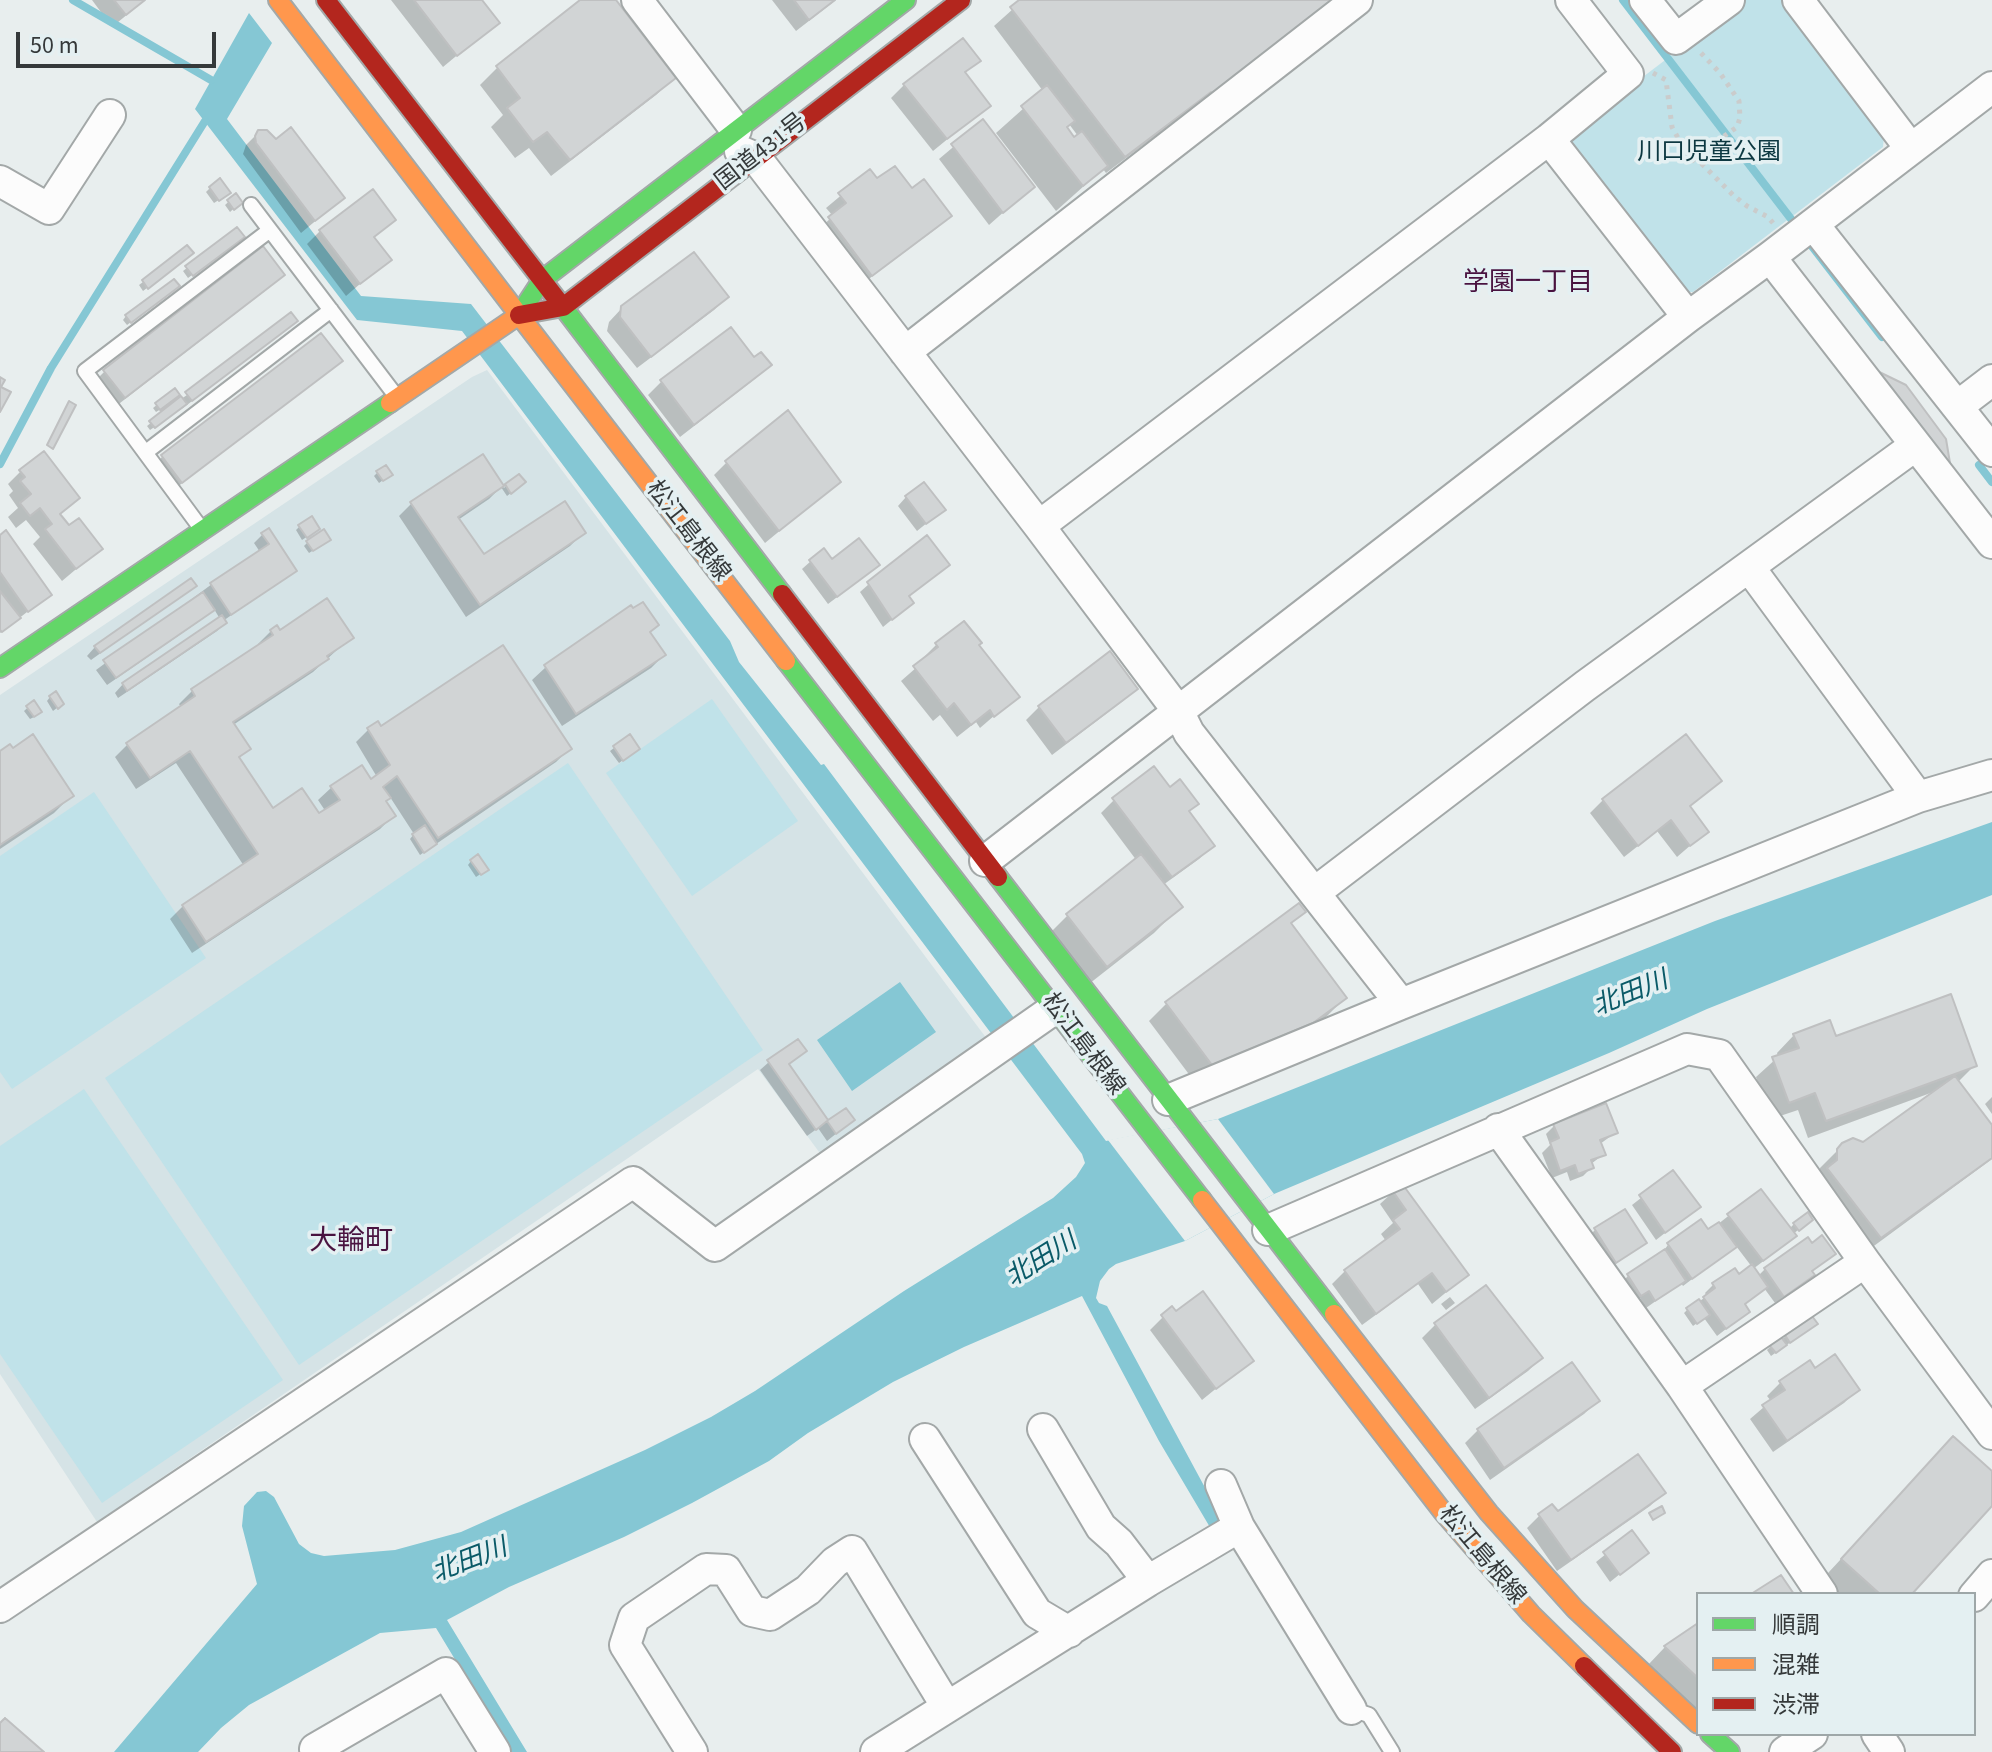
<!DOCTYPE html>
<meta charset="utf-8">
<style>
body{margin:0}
#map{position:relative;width:1992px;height:1752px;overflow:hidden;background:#e8eeee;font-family:"Source Sans 3","Noto Sans JP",sans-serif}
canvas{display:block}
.legend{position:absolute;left:1696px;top:1592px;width:280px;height:144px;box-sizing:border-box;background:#e4f0f2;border:2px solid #9ea7a8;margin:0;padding:10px 14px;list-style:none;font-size:24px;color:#35393a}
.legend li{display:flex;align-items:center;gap:16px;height:40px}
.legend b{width:40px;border:2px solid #9ea7a8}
.scale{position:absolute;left:16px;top:32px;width:200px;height:36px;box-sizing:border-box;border:4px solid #35393a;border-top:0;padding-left:10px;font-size:24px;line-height:28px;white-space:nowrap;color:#35393a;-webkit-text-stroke:6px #e4f0f2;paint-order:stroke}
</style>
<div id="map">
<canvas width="1992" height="1752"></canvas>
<ul class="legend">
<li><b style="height:10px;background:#63d668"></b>順調</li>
<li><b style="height:10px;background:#ff974d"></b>混雑</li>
<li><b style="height:10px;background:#b3261e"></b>渋滞</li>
</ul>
<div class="scale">50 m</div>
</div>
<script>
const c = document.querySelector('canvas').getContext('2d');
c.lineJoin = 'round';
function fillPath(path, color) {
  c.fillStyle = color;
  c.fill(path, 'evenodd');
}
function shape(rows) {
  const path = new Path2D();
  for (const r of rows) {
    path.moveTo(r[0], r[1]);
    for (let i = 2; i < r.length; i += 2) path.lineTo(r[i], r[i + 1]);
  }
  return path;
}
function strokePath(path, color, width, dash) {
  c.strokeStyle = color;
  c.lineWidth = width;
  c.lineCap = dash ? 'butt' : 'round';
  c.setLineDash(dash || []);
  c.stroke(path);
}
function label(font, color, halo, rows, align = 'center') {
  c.font = font + ' "Source Sans 3","Noto Sans JP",sans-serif';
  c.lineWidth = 7;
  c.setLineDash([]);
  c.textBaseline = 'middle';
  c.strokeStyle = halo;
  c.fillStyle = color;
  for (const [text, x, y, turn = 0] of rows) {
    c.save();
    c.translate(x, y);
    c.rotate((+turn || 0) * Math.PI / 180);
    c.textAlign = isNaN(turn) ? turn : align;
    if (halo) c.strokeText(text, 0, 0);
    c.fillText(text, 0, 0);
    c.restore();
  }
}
fillPath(shape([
 [487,370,987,1039,822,1156,758,1069,97,1522,0,1374,0,695,472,377]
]), '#d5e3e6');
fillPath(shape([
 [1744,0,1783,0,1884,136,1883,147,1693,292,1685,292,1569,145,1568,134],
 [712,699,798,821,692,896,606,773],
 [568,763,763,1050,299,1365,105,1078],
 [94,792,206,958,12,1089,0,1072,0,856],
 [84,1089,283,1380,102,1503,0,1354,0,1146]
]), '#c0e2e9');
fillPath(shape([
 [249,13,272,43,227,119,361,296,471,304,730,641,739,662,821,765,824,764,1106,1141,1218,1119,1715,921,1992,822,1992,895,1707,1009,1609,1053,1274,1194,1185,1241,1116,1264,1109,1269,1100,1281,1096,1298,1099,1303,1107,1306,1223,1521,1211,1529,1159,1441,1082,1296,964,1347,893,1382,808,1433,769,1461,692,1503,624,1537,509,1587,447,1620,527,1752,511,1752,436,1628,380,1633,249,1705,221,1728,198,1752,114,1752,257,1584,242,1526,244,1506,257,1492,266,1491,274,1497,299,1544,311,1553,324,1556,395,1550,461,1532,645,1450,711,1417,755,1391,904,1291,1053,1198,1076,1177,1085,1163,1082,1154,462,331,357,320,195,109],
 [900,982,936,1032,852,1091,817,1040]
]), '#85c7d4');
fillPath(shape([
 [1218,1119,1274,1194,1185,1241,1108,1140]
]), '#e8eeee');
fillPath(shape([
 [92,0,145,0,112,27],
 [391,0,480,0,497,22,443,67],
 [584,0,614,0,674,78,656,95,551,176,529,148,515,158,491,127,503,115,480,85,497,68],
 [772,0,836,0,796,31],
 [1023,0,1336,0,1195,111,1193,108,1106,173,1103,169,1056,211,996,133,1043,91,994,26],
 [1069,124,1078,136,1074,139,1065,128],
 [978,60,964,74,988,106,933,151,891,98,904,85],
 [983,122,1032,187,989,225,939,159],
 [259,132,343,198,301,233,243,154,246,145],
 [869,172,877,181,912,191,950,216,937,228,858,287,817,231,833,216,826,208],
 [210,188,225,196,214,203,206,192],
 [235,196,240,203,230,212,225,205],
 [394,220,373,238,389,259,346,296,307,244,320,231],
 [238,241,188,278,183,271,187,268],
 [187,248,187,257,143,291,139,285,143,282],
 [283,274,270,287,111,410,92,384,105,371],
 [174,290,127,325,123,320,126,316],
 [727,297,714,310,637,368,607,331,609,322,622,308],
 [287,329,183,408,150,430,147,426,173,405,171,403,156,412,153,408,174,391,181,399],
 [730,329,754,359,769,365,756,378,680,437,648,395,661,382],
 [340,360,327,373,168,494,149,470,162,457],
 [483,457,504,488,506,486,520,486,507,496,501,487,489,499,458,520,484,557,583,533,570,546,466,617,399,516,412,503],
 [727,462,839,482,765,543,714,475],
 [21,471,77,498,59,515,69,528,100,549,62,581,33,544,40,537,26,520,16,528,8,517,18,508,9,495,13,491,8,484],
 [378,472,386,478,379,483,374,476],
 [906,497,943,510,917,531,898,506],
 [299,527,314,532,302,540,296,530],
 [263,534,294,571,223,621,225,623,217,631,118,698,115,693,123,684,220,619,214,609,204,618,107,685,96,670,212,584,260,552,254,543],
 [0,537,49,595,0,633],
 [308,542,325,543,309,553,304,546],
 [811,561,832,562,869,573,828,604,802,569],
 [939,573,908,597,912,603,883,627,860,592,869,584],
 [194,586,91,660,87,656,95,647],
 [271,631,351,637,313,672,233,725,248,749,238,759,272,810,319,816,326,812,318,800,332,787,371,782,377,777,356,742,369,729,380,728,569,749,556,762,420,855,410,839,414,834,390,797,384,802,393,816,380,829,192,953,170,919,183,906,244,866,176,763,136,789,115,757,128,744,181,707,179,704,192,691,259,646,258,644],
 [648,634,664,655,651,668,562,726,532,680,546,667],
 [936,645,976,645,1017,696,980,728,976,722,957,737,940,715,933,721,901,681,925,660,923,658],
 [1136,688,1123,701,1052,755,1026,720,1039,707],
 [50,697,58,707,53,711,47,701],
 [33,703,36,716,30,719,24,711],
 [614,748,634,752,619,763,610,751],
 [0,753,72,795,54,813,0,849],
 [1719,781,1688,808,1707,831,1677,857,1657,831,1624,857,1590,813,1603,800],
 [1114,800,1187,812,1212,846,1199,859,1163,885,1180,907,1154,933,1080,991,1041,942,1067,916,1137,861,1101,813],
 [471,861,482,873,476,877,468,865],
 [1303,912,1290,925,1345,998,1327,1016,1293,1040,1194,1081,1149,1021,1166,1004],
 [1794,1035,1834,1039,1974,1066,1957,1083,1992,1129,1992,1159,1863,1254,1820,1178,1820,1168,1843,1145,1863,1145,1936,1091,1808,1138,1798,1110,1771,1119,1756,1077,1778,1057,1777,1053],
 [804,1051,787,1065,827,1123,846,1110,853,1120,827,1141,818,1128,807,1136,760,1070,769,1062],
 [1992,1097,1992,1114,1985,1104],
 [1554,1126,1615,1133,1600,1144,1604,1154,1591,1164,1592,1167,1583,1176,1570,1181,1567,1172,1552,1178,1542,1153,1550,1145,1546,1134],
 [1673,1173,1698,1207,1656,1240,1632,1205],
 [1760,1191,1789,1229,1794,1224,1807,1223,1793,1234,1786,1244,1753,1269,1758,1276,1765,1269,1811,1245,1833,1254,1811,1272,1813,1275,1804,1283,1775,1303,1764,1288,1743,1305,1748,1312,1717,1336,1704,1318,1693,1326,1684,1313,1687,1310,1707,1296,1705,1293,1713,1285,1739,1277,1752,1267,1736,1246,1683,1286,1681,1283,1646,1308,1640,1298,1632,1303,1620,1284,1628,1276,1660,1255,1668,1245,1701,1222,1708,1232],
 [1393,1192,1467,1275,1432,1304,1418,1284,1362,1325,1332,1284,1345,1271,1386,1241,1381,1234,1393,1223,1380,1204],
 [1595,1230,1645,1243,1607,1270,1587,1238],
 [1450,1297,1455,1303,1446,1310,1441,1304],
 [1163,1317,1251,1360,1202,1400,1150,1330],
 [1812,1319,1812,1327,1771,1356,1767,1350,1771,1346],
 [1435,1325,1541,1358,1528,1371,1475,1409,1422,1338],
 [1809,1363,1815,1371,1857,1390,1844,1403,1773,1452,1750,1419,1771,1401,1767,1396,1780,1383],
 [1597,1401,1584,1414,1490,1480,1465,1443,1478,1430],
 [1953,1438,1992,1474,1992,1503,1909,1594,1825,1594,1816,1586],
 [1663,1493,1650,1506,1557,1571,1527,1528,1540,1515],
 [1632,1533,1646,1553,1610,1582,1596,1562],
 [1698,1626,1698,1712,1648,1665,1665,1647]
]), '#0003');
strokePath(shape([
 [73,0,211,80],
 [1623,0,1798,228],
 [1811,245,1882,337],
 [0,464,51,368,205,121],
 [1979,465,1992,482]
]), '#85c7d4', 8);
const building = shape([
 [114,0,145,0,126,15,114,0],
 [414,0,482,0,500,23,457,56,414,0],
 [580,0,616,0,676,78,570,160,547,132,533,142,507,108,520,98,496,66,580,0],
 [794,0,835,0,809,20,794,0],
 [1019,0,1333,0,1213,95,1211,92,1125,157,1010,7,1019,0],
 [963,38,981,61,965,72,991,106,947,139,903,84,963,38],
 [1047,85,1075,121,1067,127,1074,137,1082,131,1108,166,1083,186,1021,106,1047,85],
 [983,119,1035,187,1003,213,951,144,983,119],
 [291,127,345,198,315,221,256,143,255,136,258,130,267,130,276,139,291,127],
 [895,166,912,188,924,179,952,216,872,276,828,217,846,203,838,193,870,169,877,178,895,166],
 [220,178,231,193,219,201,209,187,220,178],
 [373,189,396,220,374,237,392,260,360,284,319,230,373,189],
 [236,193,243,203,234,210,227,200,236,193],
 [237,227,245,237,193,276,185,266,237,227],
 [187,245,194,253,148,289,142,280,187,245],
 [263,246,285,275,125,398,103,370,263,246],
 [694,252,729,297,651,357,620,317,621,306,694,252],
 [174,279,180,286,131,323,125,315,174,279],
 [291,312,298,321,192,401,185,392,291,312],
 [731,327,754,357,761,352,772,365,694,425,660,380,731,327],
 [321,333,343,361,182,483,161,455,321,333],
 [1869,367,1906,385,1946,439,1951,469,1869,367],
 [0,377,5,380,1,387,11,392,0,412,0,377],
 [175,388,180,395,160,410,155,403,175,388],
 [181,396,187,404,155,428,149,421,181,396],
 [69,401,76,405,53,449,47,445,69,401],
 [788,410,841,482,779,531,725,461,788,410],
 [44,451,80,498,60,514,69,525,79,518,103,549,76,569,45,529,52,524,40,508,30,516,20,503,31,494,20,481,25,477,19,470,44,451],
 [483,454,504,486,458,517,484,554,565,501,586,533,480,605,410,502,483,454],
 [386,465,393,475,383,481,376,471,386,465],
 [519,474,526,482,511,494,505,484,519,474],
 [924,482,946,510,926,524,905,496,924,482],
 [312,516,320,529,307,538,298,525,312,516],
 [269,528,297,571,231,615,210,583,269,544,261,533,269,528],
 [324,529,331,540,313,551,306,541,324,529],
 [6,530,52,595,28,612,0,572,0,535,6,530],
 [927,535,950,565,909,596,914,603,892,620,867,582,927,535],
 [859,538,880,565,837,597,809,560,824,548,832,559,859,538],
 [191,578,197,586,100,653,94,646,191,578],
 [0,591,21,618,2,632,0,630,0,591],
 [203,592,215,610,116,678,103,660,203,592],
 [327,598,354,638,327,656,329,659,233,722,251,749,239,757,273,808,302,788,319,813,340,800,330,786,362,765,371,779,390,765,367,728,378,721,381,726,503,645,572,749,438,838,397,776,383,787,391,798,386,801,396,816,206,942,182,905,258,854,190,751,150,778,126,743,195,696,191,689,273,635,270,630,277,625,280,630,327,598],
 [643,602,659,625,650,632,666,655,576,714,544,665,631,605,633,608,643,602],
 [222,615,227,623,127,691,122,683,222,615],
 [964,621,982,643,979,645,1020,697,994,717,990,710,971,725,954,703,947,710,913,666,938,647,935,643,964,621],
 [1110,651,1138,689,1066,743,1038,706,1110,651],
 [56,691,64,704,58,709,49,696,56,691],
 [34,700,42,712,34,717,26,706,34,700],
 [33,734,74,796,0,845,0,751,10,744,13,748,33,734],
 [630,734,640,749,623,761,613,746,630,734],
 [1686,734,1722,781,1690,806,1709,832,1690,846,1671,820,1638,846,1602,799,1686,734],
 [1154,766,1170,787,1180,779,1199,804,1189,811,1215,846,1172,877,1112,798,1154,766],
 [425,825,437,844,424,853,412,834,425,825],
 [478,854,489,870,481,875,470,860,478,854],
 [1141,854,1183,907,1107,967,1066,914,1141,854],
 [1299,903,1306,912,1291,923,1347,998,1313,1023,1212,1065,1165,1002,1299,903],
 [1951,994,1977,1066,1826,1121,1815,1093,1789,1103,1772,1057,1799,1048,1793,1034,1830,1020,1836,1036,1951,994],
 [798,1039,807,1051,789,1064,828,1120,846,1108,855,1120,836,1134,827,1121,816,1130,767,1060,798,1039],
 [1955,1076,1992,1125,1992,1158,1881,1238,1827,1168,1837,1160,1837,1149,1842,1143,1853,1138,1863,1142,1955,1076],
 [1606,1103,1618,1133,1600,1140,1606,1155,1591,1160,1594,1168,1578,1174,1575,1165,1560,1171,1550,1142,1559,1138,1553,1124,1606,1103],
 [1673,1170,1701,1207,1665,1233,1639,1195,1673,1170],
 [1403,1185,1469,1275,1446,1292,1432,1273,1376,1314,1344,1270,1400,1229,1393,1220,1406,1210,1392,1190,1403,1185],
 [1761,1189,1797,1236,1763,1261,1727,1214,1761,1189],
 [1625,1209,1647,1243,1616,1263,1594,1228,1625,1209],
 [1808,1212,1813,1220,1799,1231,1793,1223,1808,1212],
 [1701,1219,1708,1229,1719,1222,1737,1247,1692,1279,1667,1243,1701,1219],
 [1822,1235,1836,1254,1812,1271,1815,1275,1784,1297,1764,1268,1808,1237,1812,1243,1822,1235],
 [1665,1249,1686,1281,1655,1301,1649,1291,1641,1296,1627,1274,1665,1249],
 [1752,1264,1768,1287,1745,1304,1750,1312,1726,1329,1703,1297,1715,1288,1712,1283,1735,1268,1739,1274,1752,1264],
 [1486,1285,1543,1358,1489,1398,1434,1323,1486,1285],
 [1203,1291,1254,1361,1216,1389,1161,1315,1172,1306,1176,1311,1203,1291],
 [1699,1299,1710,1315,1697,1324,1686,1308,1699,1299],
 [1812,1316,1818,1324,1790,1343,1785,1335,1812,1316],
 [1781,1337,1787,1345,1776,1353,1769,1345,1781,1337],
 [1835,1354,1860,1390,1787,1441,1762,1405,1785,1390,1779,1381,1810,1360,1815,1368,1835,1354],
 [1572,1362,1600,1401,1504,1468,1477,1429,1572,1362],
 [1953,1436,1992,1471,1992,1506,1912,1594,1880,1594,1841,1559,1953,1436],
 [1638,1454,1666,1493,1571,1560,1538,1514,1552,1504,1558,1511,1638,1454],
 [1662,1506,1665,1513,1653,1520,1649,1513,1662,1506],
 [1632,1530,1649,1553,1620,1575,1603,1552,1632,1530],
 [1781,1575,1794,1594,1751,1594,1781,1575],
 [1698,1623,1698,1678,1664,1646,1698,1623],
 [5,1718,44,1752,0,1752,0,1723,5,1718]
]);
fillPath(building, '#d1d4d5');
strokePath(building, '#bfc0c1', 2);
const lane = shape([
 [251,205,396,396],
 [146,452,331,310],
 [200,527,85,371,270,230],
 [1351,1709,1369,1715,1392,1752]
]);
const street = shape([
 [637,0,736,130],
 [1645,0,1676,39,1729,0],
 [1798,0,1911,149],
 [1549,139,1688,317],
 [740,151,756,158,1039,526,1178,711,1189,733,1401,1004],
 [0,181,49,209,110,115],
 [1813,224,1992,451],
 [1770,257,1992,543],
 [905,352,1357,0],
 [1958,406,1992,380],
 [1039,526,1549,139,1628,74,1571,0],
 [1749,567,1918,797],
 [985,861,1688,317,1770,257,1992,87],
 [1314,893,1585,686,1916,445],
 [1168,1100,1401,1004,1918,797,1992,775],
 [1498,1129,1682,1386,1822,1594],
 [1268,1230,1687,1049,1719,1055,1865,1262,1992,1434],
 [1682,1386,1865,1262],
 [1043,1429,1101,1527,1119,1543,1148,1581],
 [925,1439,1037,1613,1069,1632],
 [1221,1485,1239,1527,1351,1709],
 [1974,1596,1992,1575],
 [0,1607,633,1182,715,1246,1054,1009],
 [1877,1734,1889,1752],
 [315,1749,446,1673,495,1752],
 [692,1752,625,1645,634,1618,706,1569,726,1570,752,1611,770,1615,808,1590,835,1562,852,1551,947,1707],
 [876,1752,1148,1581,1239,1527],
 [1785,1752,1812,1734]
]);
const fast = shape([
 [563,307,782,594],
 [519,315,542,280,906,0],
 [786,661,1202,1200],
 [0,668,390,403],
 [998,877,1334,1314],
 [1710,1734,1730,1752]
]);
const slow = shape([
 [278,0,519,315],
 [519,315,786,661],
 [390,403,519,315],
 [1202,1200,1443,1512,1531,1614,1584,1666],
 [1334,1314,1489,1513,1575,1609,1698,1724]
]);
const jam = shape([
 [326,0,559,302],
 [519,315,563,307,961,0],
 [782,594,998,877],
 [1584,1666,1672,1752]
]);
strokePath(lane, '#a3a8a8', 18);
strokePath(street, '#a3a8a8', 34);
strokePath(fast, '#a3a8a8', 22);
strokePath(slow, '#a3a8a8', 22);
strokePath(jam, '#a3a8a8', 22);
strokePath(shape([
 [1701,53,1720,73,1739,101,1740,118,1737,127,1720,139,1702,159,1702,164,1733,195,1747,206,1768,217,1773,223],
 [1653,73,1666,80,1672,127,1684,149,1695,162,1702,164]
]), '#cacccc', 5, [4, 6]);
strokePath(lane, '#fcfcfc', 14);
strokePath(street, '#fcfcfc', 30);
strokePath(fast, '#63d668', 18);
strokePath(slow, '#ff974d', 18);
strokePath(jam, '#b3261e', 18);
label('24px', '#35393a', '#e4f0f2', [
 ["国道431号",762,153,-38],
 ["松江島根線",687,532,52],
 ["松江島根線",1082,1045,53],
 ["松江島根線",1481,1556,50]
]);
label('24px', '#0d3841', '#e4f0f2', [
 ["川口児童公園",1709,154]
]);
label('26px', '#491340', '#e4f0f2', [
 ["学園一丁目",1528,284]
]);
label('italic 26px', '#0a5a68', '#e4f0f2', [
 ["北田川",1631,995,-22],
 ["北田川",1042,1261,-32],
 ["北田川",470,1562,-21]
]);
label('28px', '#491340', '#e4f0f2', [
 ["大輪町",351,1243]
]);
</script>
